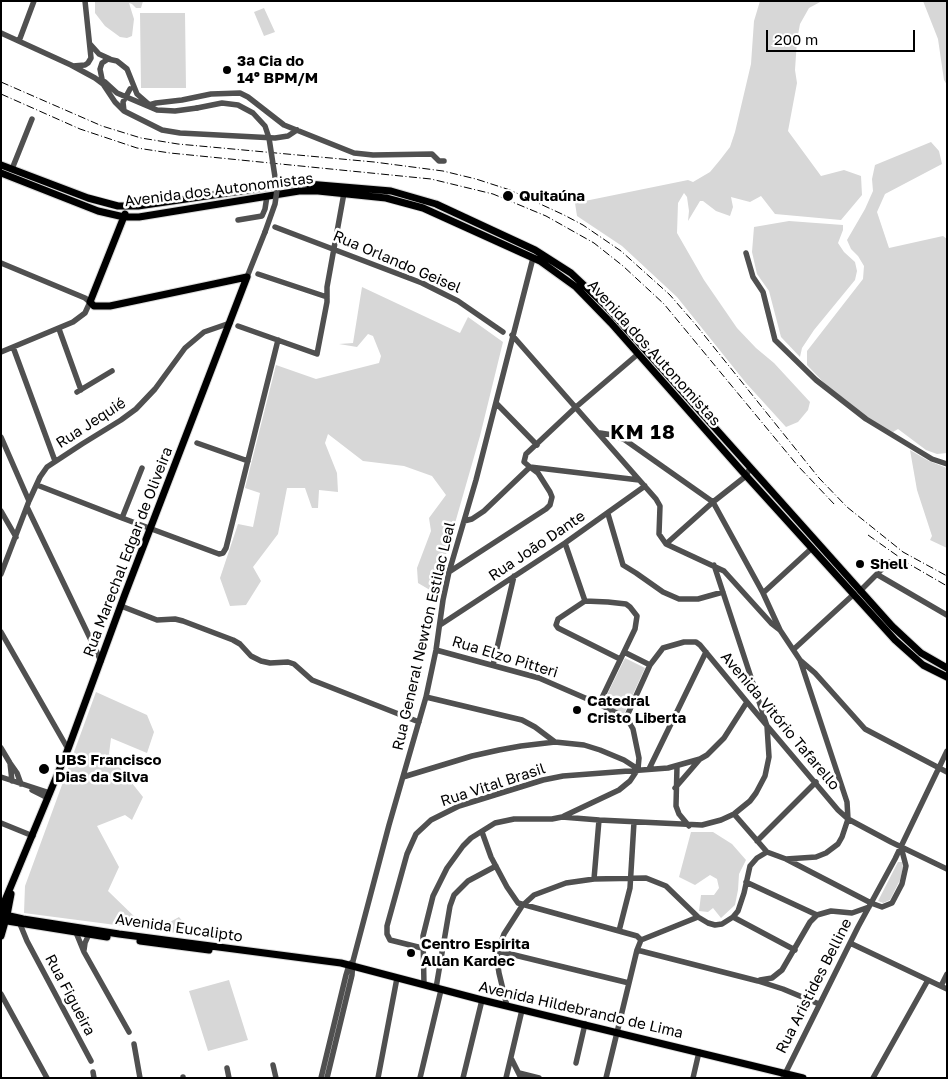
<!DOCTYPE html>
<meta charset="utf-8">
<style>
body{margin:0}
#map{position:relative;width:948px;height:1079px;overflow:hidden;background:#fff;font-family:"Golos Text",sans-serif}
canvas{display:block}
.frame{position:absolute;inset:0;border:2px solid #000;pointer-events:none}
.scale{position:absolute;left:766px;top:30px;width:149px;height:22px;box-sizing:border-box;border:2px solid #000;border-top:0;padding-left:6px;font-size:15px;line-height:18px;white-space:nowrap;color:#000;-webkit-text-stroke:4px #fff;paint-order:stroke}
</style>
<div id="map">
<canvas width="948" height="1079"></canvas>
<div class="frame"></div>
<div class="scale">200 m</div>
</div>
<script>
const c = document.querySelector('canvas').getContext('2d');
c.lineJoin = 'round';
function fillPath(path, color) {
  c.fillStyle = color;
  c.fill(path, 'evenodd');
}
function shape(rows) {
  const path = new Path2D();
  for (const r of rows) {
    path.moveTo(r[0], r[1]);
    for (let i = 2; i < r.length; i += 2) path.lineTo(r[i], r[i + 1]);
  }
  return path;
}
function strokePath(path, color, width, dash) {
  c.strokeStyle = color;
  c.lineWidth = width;
  c.lineCap = dash ? 'butt' : 'round';
  c.setLineDash(dash || []);
  c.stroke(path);
}
function label(font, color, halo, rows, align = 'center') {
  c.font = font + ' "Golos Text",sans-serif';
  c.lineWidth = 5;
  c.setLineDash([]);
  c.textBaseline = 'middle';
  c.strokeStyle = halo;
  c.fillStyle = color;
  for (const [text, x, y, turn = 0] of rows) {
    c.save();
    c.translate(x, y);
    c.rotate((+turn || 0) * Math.PI / 180);
    c.textAlign = isNaN(turn) ? turn : align;
    if (halo) c.strokeText(text, 0, 0);
    c.fillText(text, 0, 0);
    c.restore();
  }
}
fillPath(shape([
 [95,1,143,1,141,8,136,8,132,4,129,3,134,19,132,36,127,38,120,37,105,26,95,13],
 [760,1,822,1,809,8,800,24,797,40,795,70,797,83,788,131,821,176,844,170,861,176,862,195,841,220,775,214,761,196,750,202,731,197,733,207,730,216,716,211,703,201,700,201,688,221,689,211,687,197,684,193,678,203,677,233,704,280,737,328,756,348,774,363,810,402,808,410,798,422,786,427,746,383,677,297,622,246,577,216,575,203,688,180,693,182,710,172,720,160,730,147,735,132,751,64,754,21],
 [923,1,947,1,947,85,944,80,938,39],
 [264,8,275,32,264,36,254,12],
 [140,13,185,13,186,88,141,88],
 [931,142,939,151,942,164,885,194,877,212,889,248,943,236,947,239,947,453,937,454,926,450,898,429,893,432,870,420,846,400,828,387,807,365,807,351,863,279,864,266,858,256,851,249,847,240,865,209,873,191,872,179,875,165],
 [789,221,843,225,843,230,838,243,844,252,855,262,857,271,855,280,814,330,802,348,800,357,781,337,769,291,757,274,752,252,754,227],
 [362,287,460,333,468,317,503,342,480,436,435,593,418,583,417,568,431,531,429,518,446,495,432,476,404,466,363,461,328,434,325,443,337,473,338,492,319,490,318,508,312,508,305,488,287,488,278,534,253,567,261,581,246,605,230,606,220,578,238,524,253,527,260,493,245,488,276,365,316,379,379,363,381,356,373,336,368,334,357,347,339,344,353,343],
 [910,450,929,461,947,468,947,548,930,540,932,536,917,490],
 [625,658,645,668,624,714,603,703],
 [96,692,147,715,154,732,147,753,111,738,109,754,143,797,132,820,125,815,97,826,119,867,108,891,140,922,161,927,179,917,188,928,218,935,223,939,24,913,25,886],
 [691,832,713,832,732,844,746,860,739,874,738,890,735,905,721,918,713,908,708,912,699,911,701,895,714,895,719,888,717,879,710,875,695,885,679,877],
 [898,862,902,862,903,867,900,880,890,900,883,903,878,901],
 [229,980,248,1040,208,1051,189,991]
]), '#d7d7d7');
const major = shape([
 [1,165,88,198,118,206,138,206,296,183,391,191,436,204,535,250,571,273,606,306,892,626,921,653,947,668],
 [1,173,98,211,124,217,139,217,299,191,318,191,386,198,423,208,540,261,576,287,611,323,740,469,895,640,923,665,947,677],
 [125,214,90,302,94,306,110,306,247,277],
 [1,910,68,749,125,594,247,277],
 [1,914,23,919,119,934,341,963,482,1000,803,1078],
 [1,920,107,937],
 [1,936,7,915,11,894],
 [140,941,209,950]
]);
strokePath(major, '#dbdbdb', 9);
strokePath(shape([
 [1,33,71,65,95,78,103,84,115,102,124,111,162,130,180,133,275,138,288,136,297,130],
 [19,41,34,1],
 [90,44,99,54,110,59],
 [73,66,85,65,88,63,91,58,85,1],
 [105,82,117,93,157,110,175,111,197,108],
 [103,84,100,69,102,63,108,59,117,61,127,69,137,94,153,108],
 [149,105,156,103,182,100,211,94,240,93,248,97,284,125,354,153,373,155,432,154,439,161,444,161],
 [124,111,123,102,130,89],
 [12,169,32,119],
 [238,220,262,216,265,209,267,196],
 [275,227,422,283,458,301,503,332],
 [746,253,753,277,763,292,775,340,816,380,866,419,932,459,947,464],
 [1,263,85,298,90,302,85,313,73,322,1,352],
 [258,274,327,297],
 [247,277,265,232],
 [238,326,317,354,327,302,327,287,344,193],
 [59,329,81,390],
 [512,335,656,499,660,506,659,534,666,544,724,571,771,623,780,630],
 [13,347,55,461],
 [77,392,112,371],
 [496,403,537,445],
 [1,437,29,501],
 [197,443,248,461],
 [530,467,639,480],
 [37,485,122,518,219,554,223,553,226,548,278,340],
 [27,507,101,661],
 [1,511,16,537],
 [608,514,623,565,636,573,663,592,679,599,698,599,723,592],
 [122,518,142,468],
 [464,521,472,519,484,511,530,467,524,462,526,454,576,407,638,354],
 [565,543,585,601],
 [666,544,713,502,746,476,750,468],
 [449,572,546,509,550,505,552,497,550,492,538,473,530,467],
 [1,574,29,501,40,477,47,467,82,444,121,420,136,409,155,389,185,348,204,332,230,323],
 [878,575,947,615],
 [860,591,889,562],
 [763,593,812,548],
 [585,601,608,602,626,604,630,607,637,616,635,629,599,704],
 [585,601,558,619,556,625,558,628,620,659],
 [121,606,157,620,175,619,183,621,233,640,240,644,251,656,261,661,270,663,288,662,294,664,312,680,419,722],
 [440,625,565,543,645,486],
 [1,632,68,749],
 [794,649,854,594],
 [436,650,539,678,599,704,626,718,629,722,633,729,639,758,638,769,630,781,619,790,564,816],
 [624,652,650,665],
 [800,660,815,673,865,729,947,772],
 [493,665,514,576],
 [426,697,522,720,535,727,555,742],
 [626,718,650,665,663,648,684,642,696,642,700,645,747,702,838,810,848,819,891,842,947,869],
 [1,748,10,763,17,773,21,784],
 [10,763,12,781],
 [677,766,676,806,679,814,689,826],
 [649,769,706,652],
 [1,777,50,793],
 [403,777,472,756,499,750,521,746,555,742,584,745,600,750,624,760,638,769],
 [675,788,700,759],
 [32,790,48,798],
 [734,814,767,852],
 [1,823,33,836],
 [482,832,491,857,507,887,518,903,619,931,637,936,641,940],
 [757,841,816,782],
 [786,859,871,903,882,907,892,903,902,884,906,866,901,847],
 [594,879,599,820],
 [746,882,817,915],
 [733,917,795,950],
 [20,924,27,941,91,1061],
 [75,930,84,952,129,1032],
 [619,931,630,888,634,822],
 [641,940,698,917],
 [850,943,947,989],
 [422,948,390,940,387,934,387,926,407,854,416,834,431,820,459,806,543,780,563,776,668,768,700,759,707,755,724,738,747,702],
 [84,950,85,943,89,934],
 [637,950,758,981,783,989,819,1004],
 [498,951,629,983],
 [760,980,772,978,782,970,810,922,817,915,831,911,852,913,869,907],
 [424,985,423,936,433,896,447,868,463,846,471,838,495,823,514,819,552,819,562,817,599,820,702,825,721,820,734,814,750,801,756,793,765,776,769,757,767,726,714,565],
 [941,986,947,974],
 [436,988,450,906,454,895,468,881,496,866],
 [1,994,47,1078],
 [507,1006,499,973,497,960,498,951,504,934,522,906,534,895,566,883,594,879,646,878,666,886,698,917,708,923,715,925,722,924,733,917,738,911,744,893,750,866,757,858,767,852,786,859,816,857,826,853,838,844,842,837,848,819,847,802,800,660,780,630,763,593,713,502,625,440,613,435,600,433],
 [134,1044,140,1078],
 [511,1058,521,1078],
 [576,1063,585,1024],
 [273,1065,276,1078],
 [227,1068,229,1078],
 [93,1072,94,1078],
 [519,1073,539,1078],
 [183,1077,183,1078],
 [321,1078,346,975,349,965,351,963],
 [327,1078,352,975,353,961,389,825,426,697,436,650,443,600,449,572,476,480,533,258],
 [378,1078,397,978],
 [420,1078,441,990],
 [463,1078,482,1000],
 [506,1078,522,1010],
 [606,1078,637,950,641,940],
 [693,1078,699,1052],
 [783,1078,858,927,895,859,947,751],
 [873,1078,928,980]
]), '#505050', 5.5);
strokePath(major, '#000', 7);
strokePath(shape([
 [1,82,102,126,141,138,178,144,374,162,443,171,476,179,510,190,564,215,583,225,621,251,670,295,696,325,819,478,847,507,903,552,947,576],
 [1,94,80,129,137,148,170,153,431,179,493,194,546,216,594,243,623,266,664,304,798,466,835,505],
 [868,535,909,564,947,586]
]), '#000', 1, [8, 2.5, 1, 2.5]);
strokePath(shape([
 [197,108,222,103,238,105,253,113,265,126,269,138,277,190,275,204,265,232]
]), '#505050', 5.5);
for (const [x, y, r, color] of [
 [227,70,5,"#000"],
 [508,196,6,"#000"],
 [860,564,5,"#000"],
 [577,710,5,"#000"],
 [44,769,6,"#000"],
 [411,953,5,"#000"]
]) {
  const dot = new Path2D();
  dot.arc(x, y, r, 0, 2 * Math.PI);
  c.fillStyle = color;
  c.fill(dot);
  strokePath(dot, '#fff', 2);
}
label('bold 15px', '#000', '#fff', [
 ["3ª Cia do",237,61],
 ["14º BPM/M",237,78],
 ["Quitaúna",519,196],
 ["Shell",870,564],
 ["Catedral",587,701],
 ["Cristo Liberta",587,718],
 ["UBS Francisco",55,760],
 ["Dias da Silva",55,777],
 ["Centro Espirita",421,944],
 ["Allan Kardec",421,961]
], 'left');
label('15px', '#000', '#fff', [
 ["Avenida dos Autonomistas",219,190,-7],
 ["Rua Orlando Geisel",397,262,23],
 ["Avenida dos Autonomistas",654,353,48],
 ["Rua Jequié",91,423,-33],
 ["Rua João Dante",537,546,-34],
 ["Rua Marechal Edgar de Oliveira",128,552,-69],
 ["Rua General Newton Estilac Leal",424,636,-77],
 ["Rua Elzo Pitteri",505,657,17],
 ["Avenida Vitório Tafarello",780,721,50],
 ["Rua Vital Brasil",493,785,-18],
 ["Avenida Eucalipto",179,928,8],
 ["Rua Aristides Belline",814,986,-63],
 ["Rua Figueira",70,995,62],
 ["Avenida Hildebrando de Lima",581,1010,13]
]);
c.letterSpacing = '1px';
label('bold 20px', '#000', '#fff', [
 ["KM 18",643,433]
]);
c.letterSpacing = '0px';
</script>
